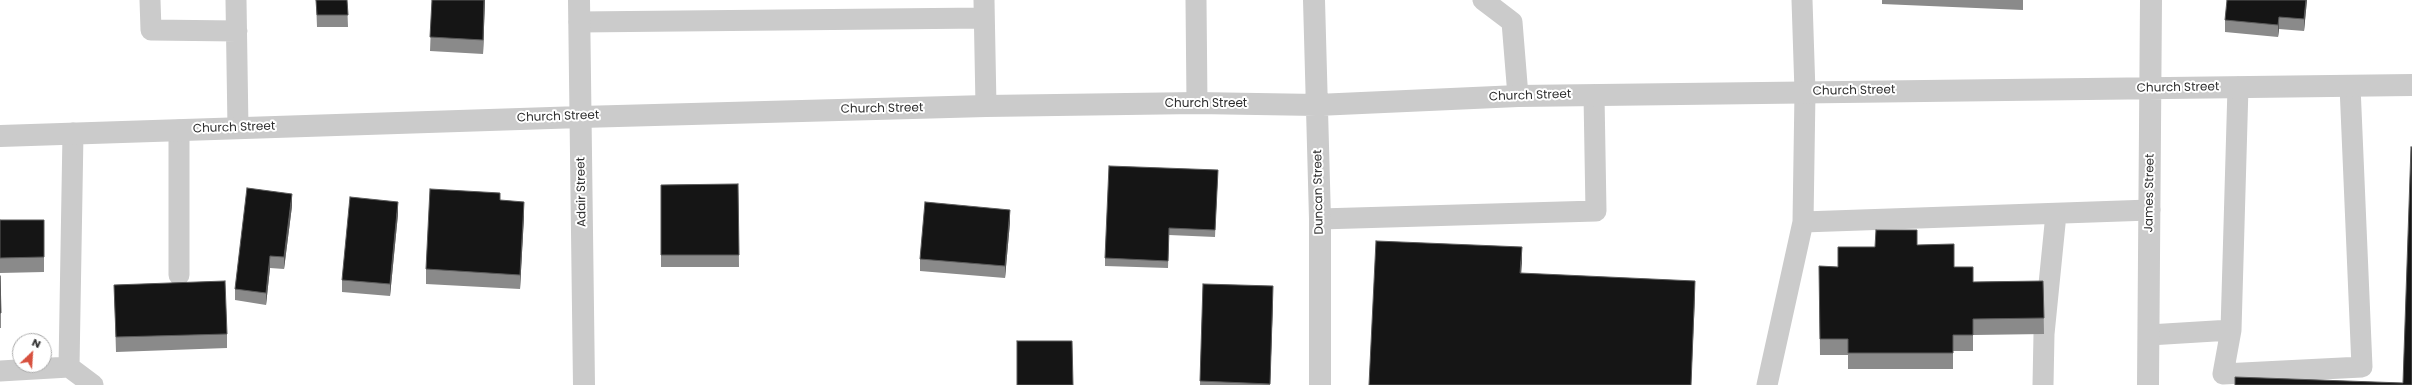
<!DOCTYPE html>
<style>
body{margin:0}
#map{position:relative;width:2412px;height:385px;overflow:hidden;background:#fff;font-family:Poppins,sans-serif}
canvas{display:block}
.north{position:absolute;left:12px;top:333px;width:40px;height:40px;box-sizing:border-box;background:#fff;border:1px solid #ababab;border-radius:50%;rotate:25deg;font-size:11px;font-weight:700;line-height:16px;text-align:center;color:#2e2e2e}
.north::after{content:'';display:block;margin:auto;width:14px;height:18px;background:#d7503e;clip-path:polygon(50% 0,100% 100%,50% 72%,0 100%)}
</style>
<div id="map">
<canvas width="2412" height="385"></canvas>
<div class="north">N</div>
</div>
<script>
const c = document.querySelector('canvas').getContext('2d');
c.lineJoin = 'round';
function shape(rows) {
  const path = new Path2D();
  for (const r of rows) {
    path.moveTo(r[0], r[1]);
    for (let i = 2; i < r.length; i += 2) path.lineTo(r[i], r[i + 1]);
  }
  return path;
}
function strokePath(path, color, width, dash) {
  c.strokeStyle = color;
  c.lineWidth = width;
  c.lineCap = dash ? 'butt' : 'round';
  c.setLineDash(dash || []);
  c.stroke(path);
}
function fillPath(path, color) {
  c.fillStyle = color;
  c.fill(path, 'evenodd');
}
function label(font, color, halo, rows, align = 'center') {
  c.font = font + ' Poppins,sans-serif';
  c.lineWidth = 4;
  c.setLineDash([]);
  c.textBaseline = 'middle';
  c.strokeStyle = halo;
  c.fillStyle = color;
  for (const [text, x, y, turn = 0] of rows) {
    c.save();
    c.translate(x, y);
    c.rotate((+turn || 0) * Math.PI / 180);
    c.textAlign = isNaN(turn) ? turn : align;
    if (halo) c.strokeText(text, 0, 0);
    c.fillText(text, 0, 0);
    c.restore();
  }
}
strokePath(shape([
 [150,0,151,30,237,31],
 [236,0,238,128],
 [984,0,986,106],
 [1196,0,1197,103],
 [1483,0,1512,22,1518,96],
 [1802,0,1805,92,1803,222,2150,210],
 [579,22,984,18],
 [179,130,179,275],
 [1320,219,1596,211,1594,95],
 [2231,330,2238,87],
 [2149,335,2231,330,2223,374,2362,367,2350,86],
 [69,367,93,385],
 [0,371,69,367,73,133],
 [1767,385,1803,222],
 [2043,385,2044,334,2056,214]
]), '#cbcbcb', 21);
strokePath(shape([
 [579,0,584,385],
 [1314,0,1320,219,1320,385],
 [0,136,581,117,986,106,1197,103,1317,105,1518,96,2412,85],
 [2148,385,2151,0]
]), '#cbcbcb', 22);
fillPath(shape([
 [316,0,347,0,348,27,317,27],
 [432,0,485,0,483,54,430,51],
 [1882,0,2023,0,2023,10,1882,4],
 [2307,0,2304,31,2279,29,2278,37,2225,32,2225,20],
 [1218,170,1215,237,1169,235,1168,268,1105,266,1105,258],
 [738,184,739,267,661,267,661,185],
 [500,200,524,216,520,289,426,284,426,269],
 [292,206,284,269,270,268,266,305,235,300,235,289],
 [398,214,390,296,342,292,342,280],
 [0,220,44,220,44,272,0,273],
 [1010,222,1005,278,920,271,920,259],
 [1917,245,1954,267,1973,282,2043,281,2044,334,1973,335,1973,351,1953,351,1953,369,1848,369,1848,355,1820,355,1819,266,1838,267,1875,247],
 [0,276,1,313,1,328,0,328],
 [1203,284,1273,300,1270,385,1200,385],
 [114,285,227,334,227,348,116,352]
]), '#8a8a8a');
fillPath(shape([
 [484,0,485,0,483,54,483,40],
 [2306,0,2307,0,2304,31,2304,19],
 [2279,17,2279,29,2278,37,2278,25],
 [292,194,292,206,284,269,284,257],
 [398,202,398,214,390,296,390,284],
 [524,202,524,216,520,289,520,275],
 [1010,210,1010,222,1005,278,1005,266],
 [1522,247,1522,263,1520,289,1520,273],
 [270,256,270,268,266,305,266,293],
 [1695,281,1695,297,1691,385],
 [1273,286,1273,300,1270,385]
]), '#5b5b5b');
const building = shape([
 [316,0,347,0,348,15,317,15,316,0],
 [432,0,484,0,483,40,430,37,432,0],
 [2227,0,2306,0,2304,19,2279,17,2278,25,2225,20,2227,0],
 [2411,147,2412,147,2412,385,2235,385,2235,377,2403,383,2411,147],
 [1109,166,1218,170,1215,230,1169,228,1168,261,1105,258,1109,166],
 [738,184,739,255,661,255,661,185,738,184],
 [247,188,292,194,284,257,270,256,266,293,235,289,247,188],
 [430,189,500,193,500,200,524,202,520,275,426,269,430,189],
 [350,197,398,202,390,284,342,280,350,197],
 [925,202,1010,210,1005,266,920,259,925,202],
 [0,220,44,220,44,257,0,258,0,220],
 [1876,230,1917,230,1917,245,1954,244,1954,267,1973,267,1973,282,2043,281,2044,318,1973,319,1973,335,1953,335,1953,353,1848,353,1848,339,1820,339,1819,266,1838,267,1838,247,1875,247,1876,230],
 [1376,241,1522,247,1520,273,1695,281,1691,385,1369,385,1376,241],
 [0,276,1,313,0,313,0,276],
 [225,281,227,334,116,337,114,285,225,281],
 [1203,284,1273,286,1270,384,1200,381,1203,284],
 [1017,341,1072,341,1073,385,1017,385,1017,341]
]);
fillPath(building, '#151515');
strokePath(building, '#5b5b5b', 1);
label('12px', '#2e2e2e', '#fff', [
 ["Church Street",2178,88,-1],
 ["Church Street",1854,91,-1],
 ["Church Street",1530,96,-2],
 ["Church Street",1206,104],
 ["Church Street",882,109,-1],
 ["Church Street",558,117,-2],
 ["Church Street",234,128,-2],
 ["Adair Street",582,192,-91],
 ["Duncan Street",1319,192,-91],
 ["James Street",2150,193,-89]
]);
</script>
